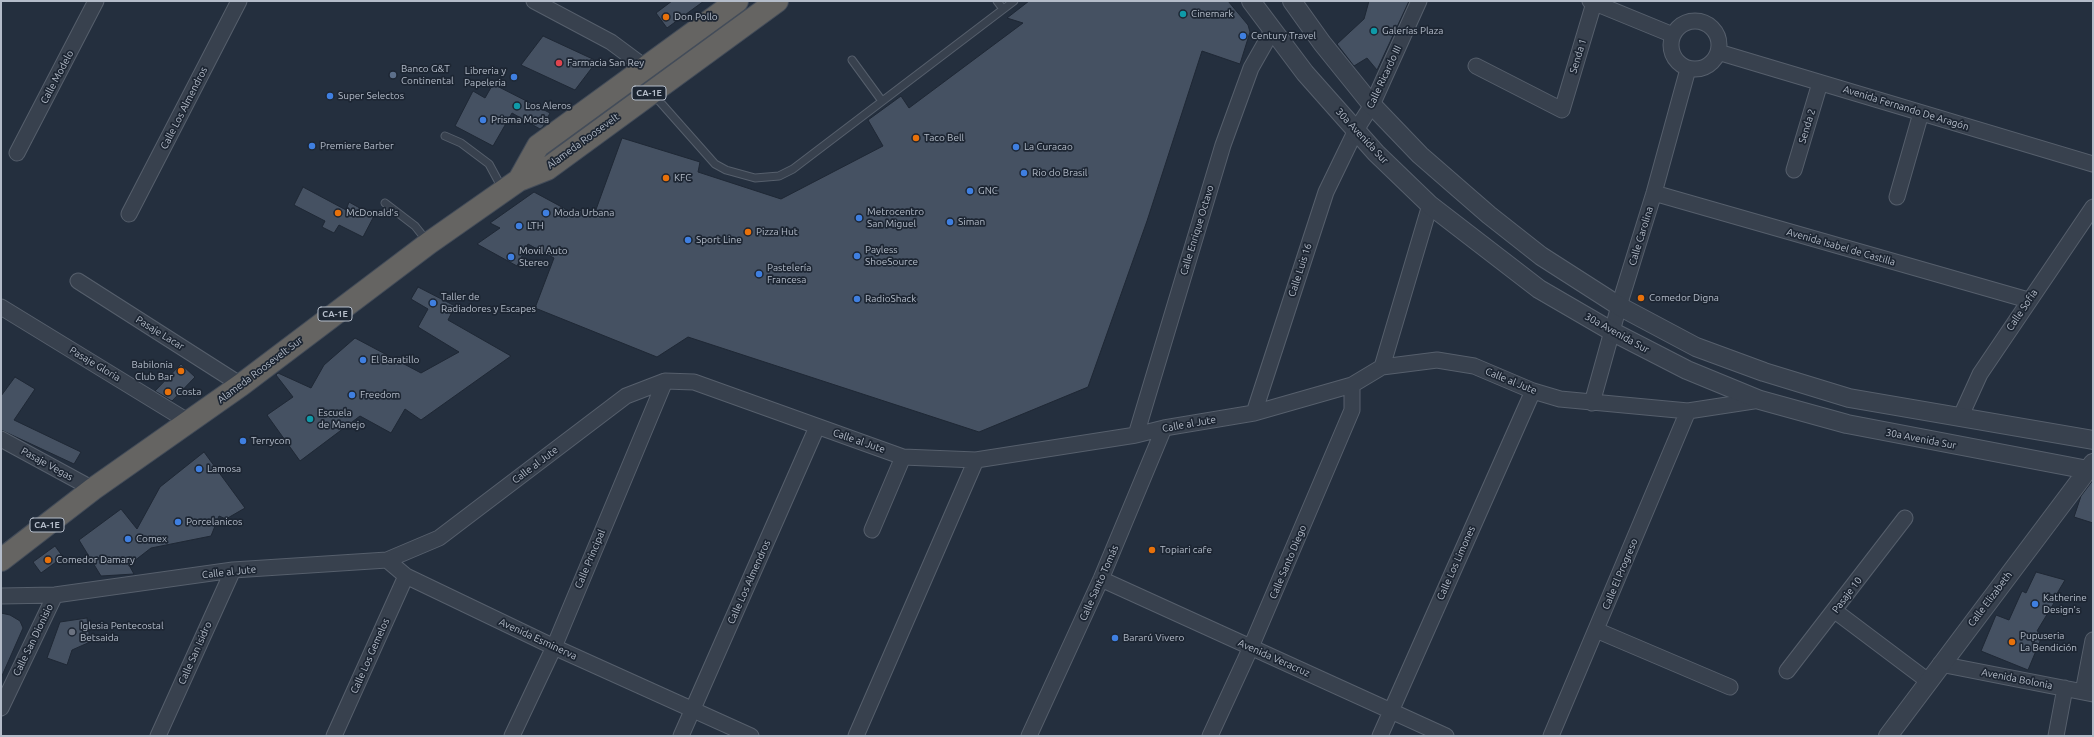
<!DOCTYPE html>
<meta charset="utf-8">
<style>
body{margin:0}
#map{position:relative;width:2094px;height:737px;overflow:hidden;background:#242f3e;font-family:Ubuntu,sans-serif}
canvas{display:block}
.frame{position:absolute;inset:0;border:2px solid #b4bcc9;pointer-events:none}
</style>
<div id="map">
<canvas width="2094" height="737"></canvas>
<div class="frame"></div>
</div>
<script>
const c = document.querySelector('canvas').getContext('2d');
c.lineJoin = 'round';
function fillPath(path, color) {
  c.fillStyle = color;
  c.fill(path, 'evenodd');
}
function shape(rows) {
  const path = new Path2D();
  for (const r of rows) {
    if (r.length === 3) {
      path.moveTo(r[0] + r[2], r[1]);
      path.arc(r[0], r[1], r[2], 0, 2 * Math.PI);
      continue;
    }
    path.moveTo(r[0], r[1]);
    for (let i = 2; i < r.length; i += 2) path.lineTo(r[i], r[i + 1]);
  }
  return path;
}
function strokePath(path, color, width, dash) {
  c.strokeStyle = color;
  c.lineWidth = width;
  c.lineCap = dash ? 'butt' : 'round';
  c.setLineDash(dash || []);
  c.stroke(path);
}
function label(font, color, halo, rows, align = 'center') {
  c.font = font + ' Ubuntu,sans-serif';
  c.lineWidth = 3.5;
  c.setLineDash([]);
  c.textBaseline = 'middle';
  c.strokeStyle = halo;
  c.fillStyle = color;
  for (const [text, x, y, turn = 0] of rows) {
    c.save();
    c.translate(x, y);
    c.rotate((+turn || 0) * Math.PI / 180);
    c.textAlign = isNaN(turn) ? turn : align;
    if (halo) c.strokeText(text, 0, 0);
    c.fillText(text, 0, 0);
    c.restore();
  }
}
const building = shape([
 [672,1,704,1,667,28,656,13,672,1],
 [1029,1,1228,1,1248,25,1250,32,1240,64,1202,51,1147,221,1088,387,979,432,688,337,657,357,535,308,554,258,528,244,517,266,477,244,500,228,490,223,534,192,571,212,573,208,594,215,622,138,700,162,698,172,781,199,883,146,868,120,901,96,909,108,1023,23,1007,18,1029,1],
 [1369,1,1409,1,1377,70,1367,58,1354,66,1337,44,1364,19,1369,1],
 [543,36,597,61,575,90,521,65,543,36],
 [493,84,550,113,543,127,540,129,512,113,493,146,455,126,473,91,485,98,493,84],
 [303,187,346,210,349,202,374,216,363,237,339,225,334,233,322,227,325,221,294,205,303,187],
 [418,287,455,306,448,320,511,356,421,420,405,409,391,433,360,416,300,461,267,415,293,397,276,375,278,373,311,388,324,365,355,338,421,373,459,352,418,327,428,309,411,299,418,287],
 [181,364,195,377,172,401,155,391,181,364],
 [15,377,35,389,14,420,81,452,74,464,1,430,1,396,15,377],
 [204,452,245,508,226,519,219,516,211,536,151,548,129,565,134,574,101,576,79,540,121,509,137,529,160,487,204,452],
 [2093,480,2093,523,2074,517,2081,496,2093,480],
 [55,546,63,557,41,573,33,562,55,546],
 [2036,572,2065,580,2052,602,2054,603,2037,631,2043,634,2028,670,1981,651,1996,615,2009,620,2022,591,2026,593,2036,572],
 [1,613,10,615,20,621,23,628,1,678,1,613],
 [87,618,90,642,72,650,67,665,47,658,60,622,87,618]
]);
fillPath(building, '#455162');
strokePath(building, '#1f2835', 1);
const service = shape([
 [997,1,1003,9],
 [852,60,882,101],
 [653,94,715,164,726,170,755,178,779,176,793,169,1014,1],
 [445,136,461,143,489,164,502,188],
 [385,203,415,226,427,241]
]);
const minor = shape([
 [534,1,611,42,646,68],
 [1590,1,1673,35],
 [1695,45,24],
 [1718,52,2093,164],
 [1476,66,1562,110,1594,3],
 [17,153,96,1],
 [1794,170,1820,83],
 [1654,193,2028,300],
 [1897,197,1921,113],
 [129,214,239,1],
 [78,281,241,385],
 [1,307,189,422],
 [1382,367,1430,205],
 [1592,403,1619,306,1654,193,1688,69],
 [1254,413,1326,192,1356,130,1372,105,1419,1],
 [1960,418,1980,374,2093,207],
 [1136,435,1223,145,1251,68,1272,31],
 [1,439,93,489],
 [872,530,903,457],
 [387,560,406,576,554,647,751,736],
 [1101,579,1446,736],
 [1,596,55,595,233,570,387,560,439,538,626,396,665,381,694,382,903,457,976,460,1136,435,1164,428,1254,413,1352,385,1382,367,1437,360,1474,366,1533,391,1560,399,1688,411,1760,400],
 [1835,611,1928,681],
 [1596,630,1730,687],
 [1940,664,2093,694],
 [1787,671,1905,518],
 [2083,692,2093,640],
 [1,708,55,595],
 [158,736,233,570],
 [334,736,406,576],
 [512,736,554,647,665,381],
 [681,736,817,427],
 [856,736,976,460],
 [1029,736,1101,579,1164,428],
 [1210,736,1251,647,1352,410,1352,385],
 [1380,736,1533,391],
 [1551,736,1688,411],
 [2056,736,2065,688]
]);
const tertiary = shape([
 [1251,1,1305,73,1376,153,1430,205,1539,289,1613,332,1687,370,1760,400,1847,424,2088,470],
 [1292,1,1322,43,1372,105,1420,155,1489,215,1541,256,1619,306,1696,347,1764,372,1849,398,2093,440],
 [1888,736,2093,463]
]);
const trunk = shape([
 [519,180,538,146,737,1],
 [1,560,93,489,241,385,429,243,519,180,547,169,777,1]
]);
strokePath(service, '#565f6c', 9);
strokePath(minor, '#565f6c', 17);
strokePath(tertiary, '#565f6c', 20);
strokePath(trunk, '#434c59', 24);
strokePath(service, '#38414e', 7);
strokePath(minor, '#38414e', 15);
strokePath(tertiary, '#38414e', 18);
strokePath(trunk, '#656462', 22);
for (const [x, y, r, color] of [
 [1183,14,4,"#0f9aa8"],
 [666,17,4,"#e8710a"],
 [1374,31,4,"#0f9aa8"],
 [1243,36,4,"#3f7fe0"],
 [559,63,4,"#e0444e"],
 [393,75,4,"#5c6f8a"],
 [514,77,4,"#3f7fe0"],
 [330,96,4,"#3f7fe0"],
 [517,106,4,"#0f9aa8"],
 [483,120,4,"#3f7fe0"],
 [916,138,4,"#e8710a"],
 [312,146,4,"#3f7fe0"],
 [1016,147,4,"#3f7fe0"],
 [1024,173,4,"#3f7fe0"],
 [666,178,4,"#e8710a"],
 [970,191,4,"#3f7fe0"],
 [338,213,4,"#e8710a"],
 [546,213,4,"#3f7fe0"],
 [859,218,4,"#3f7fe0"],
 [950,222,4,"#3f7fe0"],
 [519,226,4,"#3f7fe0"],
 [748,232,4,"#e8710a"],
 [688,240,4,"#3f7fe0"],
 [857,256,4,"#3f7fe0"],
 [511,257,4,"#3f7fe0"],
 [759,274,4,"#3f7fe0"],
 [1641,298,4,"#e8710a"],
 [857,299,4,"#3f7fe0"],
 [433,303,4,"#3f7fe0"],
 [363,360,4,"#3f7fe0"],
 [181,371,4,"#e8710a"],
 [168,392,4,"#e8710a"],
 [352,395,4,"#3f7fe0"],
 [310,419,4,"#0f9aa8"],
 [243,441,4,"#3f7fe0"],
 [199,469,4,"#3f7fe0"],
 [178,522,4,"#3f7fe0"],
 [128,539,4,"#3f7fe0"],
 [1152,550,4,"#e8710a"],
 [48,560,4,"#e8710a"],
 [2035,604,4,"#3f7fe0"],
 [72,632,4,"#6b7280"],
 [1115,638,4,"#3f7fe0"],
 [2012,642,4,"#e8710a"]
]) {
  const dot = new Path2D();
  dot.arc(x, y, r, 0, 2 * Math.PI);
  c.fillStyle = color;
  c.fill(dot);
  strokePath(dot, '#1d2633', 1.5);
}
for (const [x, y, w] of [
 [649,93,34],
 [335,314,34],
 [47,525,34]
]) {
  const box = new Path2D();
  box.roundRect(x - w / 2, y - 7, w, 14, 3);
  c.fillStyle = '#1d2633';
  c.fill(box);
  strokePath(box, '#b4bcc9', 1);
}
label('bold 9px', '#b4bcc9', null, [
 ["CA-1E",649,93],
 ["CA-1E",335,314],
 ["CA-1E",47,525]
]);
label('10px', '#b4bcc9', '#1d2633', [
 ["Cinemark",1191,14],
 ["Don Pollo",674,17],
 ["Galerías Plaza",1382,31],
 ["Century Travel",1251,36],
 ["Farmacia San Rey",567,63],
 ["Banco G&T",401,69],
 ["Continental",401,81],
 ["Libreria y",506,71,"right"],
 ["Papeleria",506,83,"right"],
 ["Super Selectos",338,96],
 ["Los Aleros",525,106],
 ["Prisma Moda",491,120],
 ["Taco Bell",924,138],
 ["Premiere Barber",320,146],
 ["La Curacao",1024,147],
 ["Rio do Brasil",1032,173],
 ["KFC",674,178],
 ["GNC",978,191],
 ["Metrocentro",867,212],
 ["San Miguel",867,224],
 ["McDonald's",346,213],
 ["Moda Urbana",554,213],
 ["Siman",958,222],
 ["LTH",527,226],
 ["Pizza Hut",756,232],
 ["Sport Line",696,240],
 ["Payless",865,250],
 ["ShoeSource",865,262],
 ["Movil Auto",519,251],
 ["Stereo",519,263],
 ["Pastelería",767,268],
 ["Francesa",767,280],
 ["Taller de",441,297],
 ["Radiadores y Escapes",441,309],
 ["Comedor Digna",1649,298],
 ["RadioShack",865,299],
 ["El Baratillo",371,360],
 ["Babilonia",173,365,"right"],
 ["Club Bar",173,377,"right"],
 ["Costa",176,392],
 ["Freedom",360,395],
 ["Escuela",318,413],
 ["de Manejo",318,425],
 ["Terrycon",251,441],
 ["Lamosa",207,469],
 ["Porcelanicos",186,522],
 ["Comex",136,539],
 ["Topiari cafe",1160,550],
 ["Comedor Damary",56,560],
 ["Katherine",2043,598],
 ["Design's",2043,610],
 ["Iglesia Pentecostal",80,626],
 ["Betsaida",80,638],
 ["Pupuseria",2020,636],
 ["La Bendición",2020,648],
 ["Bararú Vivero",1123,638]
], 'left');
label('10px', '#b4bcc9', '#1d2633', [
 ["Senda 1",1578,56,-73],
 ["Calle Modelo",57,77,-62],
 ["Calle Ricardo III",1384,77,-65],
 ["Calle Los Almendros",184,108,-63],
 ["Avenida Fernando De Aragón",1906,108,17],
 ["Senda 2",1807,126,-73],
 ["30a Avenida Sur",1362,136,47],
 ["Alameda Roosevelt",583,141,-36],
 ["Calle Enrique Octavo",1197,230,-73],
 ["Calle Carolina",1641,236,-73],
 ["Avenida Isabel de Castilla",1841,247,16],
 ["Calle Luis 16",1300,270,-72],
 ["Calle Sofía",2022,310,-56],
 ["Pasaje Lacar",160,333,32],
 ["30a Avenida Sur",1617,333,29],
 ["Pasaje Gloria",95,364,31],
 ["Alameda Roosevelt Sur",260,370,-37],
 ["Calle al Jute",1511,381,22],
 ["Calle al Jute",1189,424,-10],
 ["30a Avenida Sur",1921,439,11],
 ["Calle al Jute",859,441,19],
 ["Pasaje Vegas",47,464,29],
 ["Calle al Jute",535,465,-37],
 ["Calle Principal",590,559,-67],
 ["Calle Santo Diego",1288,562,-67],
 ["Calle Los Limones",1456,563,-66],
 ["Calle al Jute",229,572,-6],
 ["Calle El Progreso",1620,574,-67],
 ["Calle Los Almendros",749,582,-66],
 ["Calle Santo Tomás",1099,583,-66],
 ["Pasaje 10",1847,595,-53],
 ["Calle Elizabeth",1990,599,-53],
 ["Avenida Esminerva",538,639,25],
 ["Calle San Dionisio",33,640,-64],
 ["Calle San Isidro",195,653,-66],
 ["Calle Los Gemelos",370,656,-66],
 ["Avenida Veracruz",1274,658,24],
 ["Avenida Bolonia",2017,679,11]
]);
</script>
